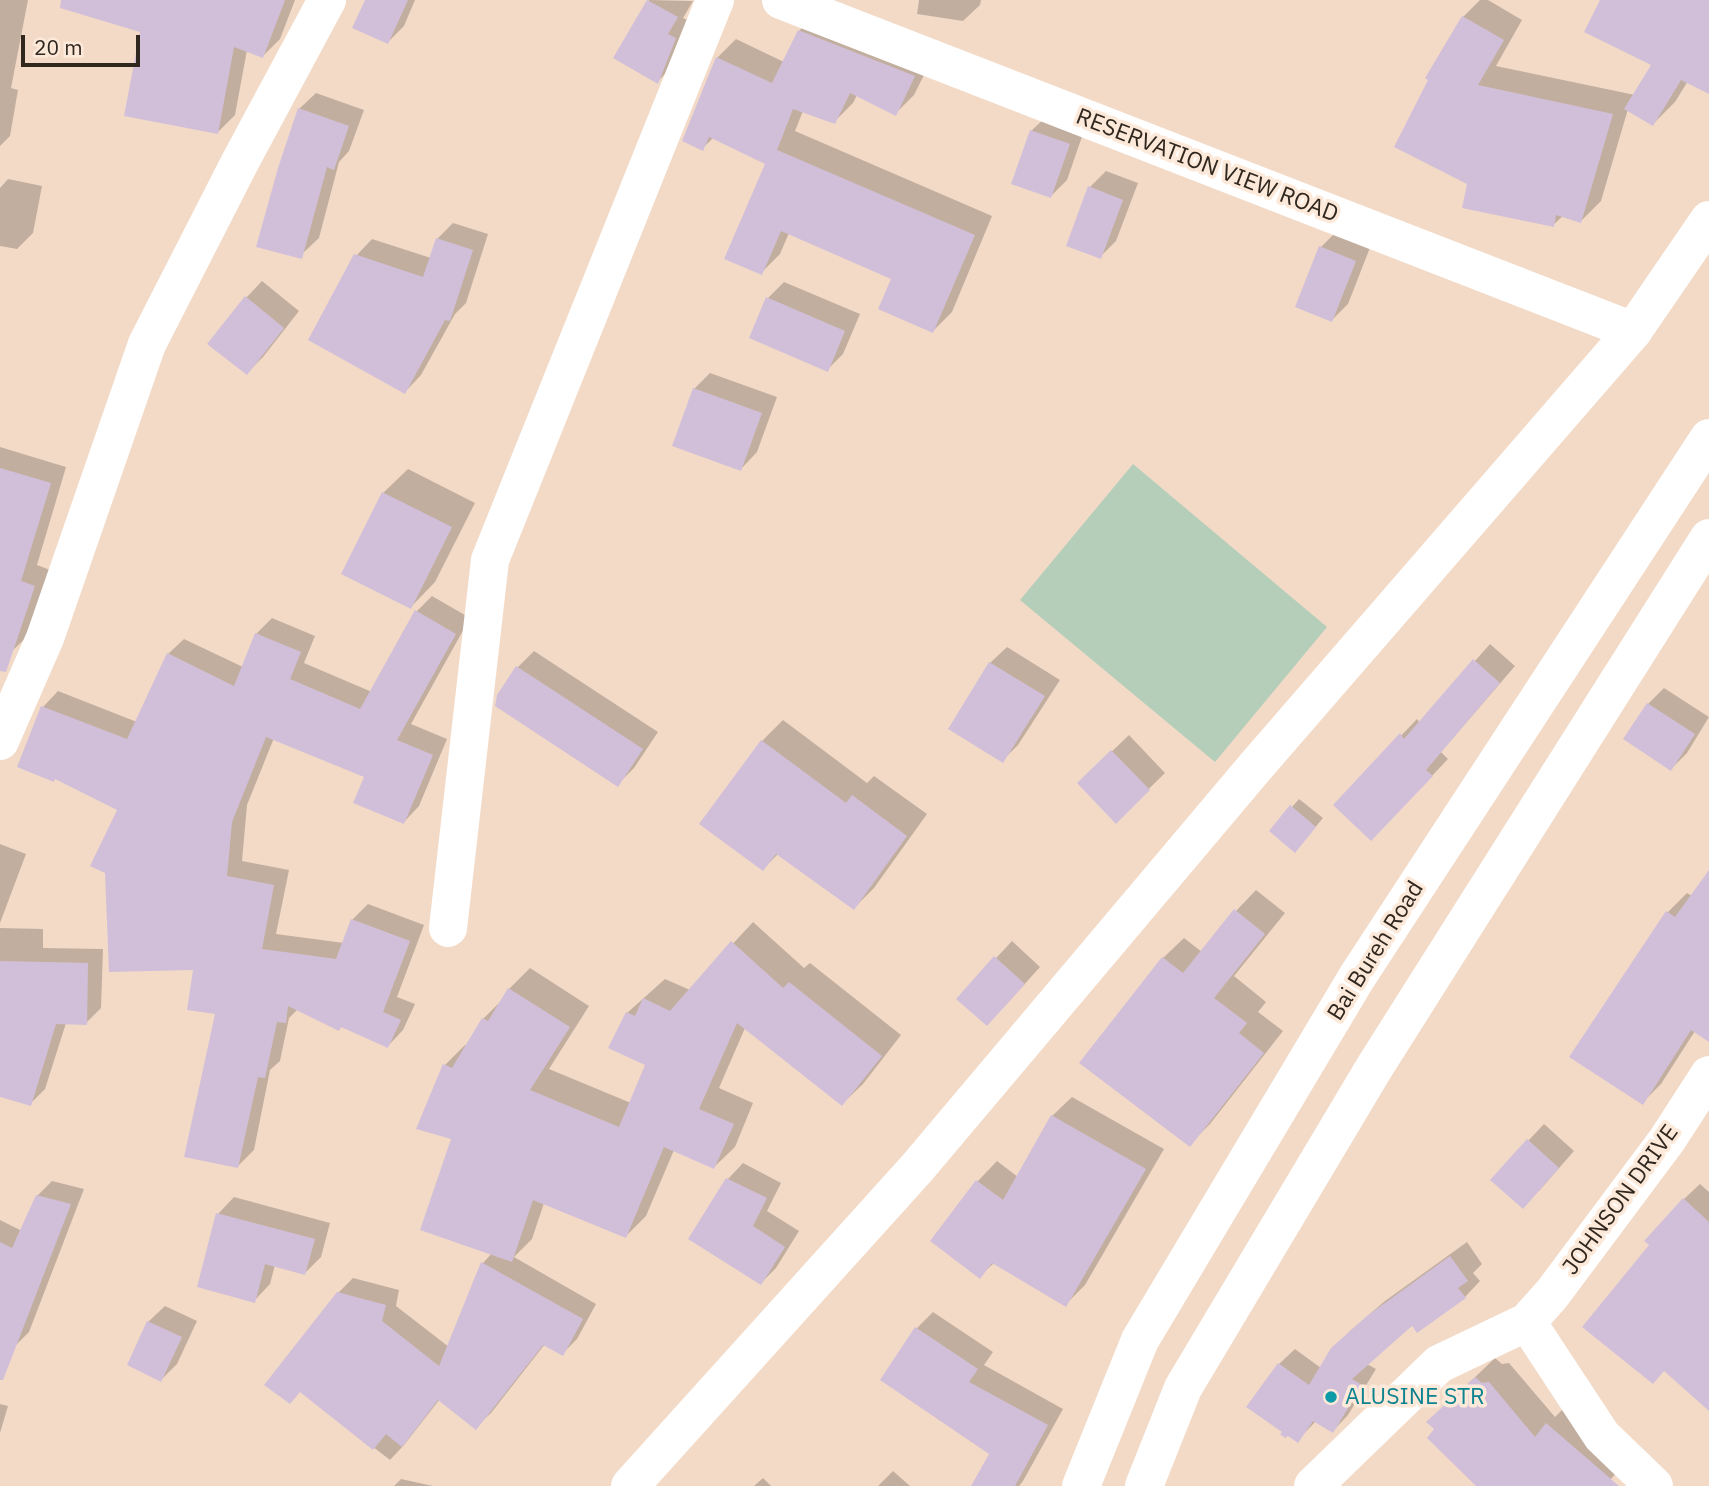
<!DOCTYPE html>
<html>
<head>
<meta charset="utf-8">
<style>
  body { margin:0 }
  #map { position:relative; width:1709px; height:1486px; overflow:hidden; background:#f3dac7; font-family:"IBM Plex Sans",sans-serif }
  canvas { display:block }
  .scale { position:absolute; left:21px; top:35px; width:119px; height:32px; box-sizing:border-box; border:4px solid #30271f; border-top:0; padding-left:9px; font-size:21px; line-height:24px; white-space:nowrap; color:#30271f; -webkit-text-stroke:5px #fde9d9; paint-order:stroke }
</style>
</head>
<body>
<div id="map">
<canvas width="1709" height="1486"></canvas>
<div class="scale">20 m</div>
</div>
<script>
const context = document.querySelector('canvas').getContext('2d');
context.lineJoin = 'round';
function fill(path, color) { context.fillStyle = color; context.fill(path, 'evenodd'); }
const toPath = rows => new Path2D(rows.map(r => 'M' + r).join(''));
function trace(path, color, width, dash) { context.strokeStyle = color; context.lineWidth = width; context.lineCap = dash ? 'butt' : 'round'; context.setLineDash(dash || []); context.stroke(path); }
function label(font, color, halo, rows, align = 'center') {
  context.font = font + ' "IBM Plex Sans",sans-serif'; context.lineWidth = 7; context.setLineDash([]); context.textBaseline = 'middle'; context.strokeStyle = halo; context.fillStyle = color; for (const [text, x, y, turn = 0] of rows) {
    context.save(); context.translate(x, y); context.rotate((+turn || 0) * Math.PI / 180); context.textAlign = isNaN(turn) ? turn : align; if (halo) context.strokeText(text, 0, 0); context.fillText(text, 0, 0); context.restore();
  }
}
const green = toPath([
  [1133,464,1327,627,1215,762,1020,600]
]);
const shadow = toPath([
  [0,0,28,0,11,88,18,90,10,136,0,146],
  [74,0,295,0,280,39,263,56,247,50,235,115,217,133,142,31],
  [367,0,415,0,404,26,388,42],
  [649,0,693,1,683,18,691,22,674,65,657,82,616,57],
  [919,0,981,0,980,5,963,21,917,14],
  [1480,0,1488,0,1522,20,1496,66,1635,95,1653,64,1602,0,1709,0,1709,87,1688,81,1675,102,1653,124,1628,109,1601,201,1581,221,1563,216,1553,225,1469,183,1463,17],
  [818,12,933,57,914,95,895,114,857,95,853,103,834,122,803,111,795,131,992,216,952,312,933,331,893,278,789,233,780,254,761,273,767,163,714,137,702,149,717,58,736,39,784,62,799,31],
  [316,93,364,110,349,151,339,162,319,238,302,254,299,109],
  [1048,115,1085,128,1067,180,1051,196,1031,131],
  [1106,171,1138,183,1116,241,1100,257,1090,187],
  [8,179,42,186,33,233,17,249,0,246,0,188],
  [453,223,488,234,466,303,455,314,421,375,405,392,356,256,372,239,431,258,437,239],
  [1337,231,1371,245,1348,304,1332,320,1321,247],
  [262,281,299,311,263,357,247,373,246,298],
  [784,282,860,314,843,354,827,370,768,298],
  [710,373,777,397,757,452,741,469,694,389],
  [0,447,66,467,37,565,50,570,29,635,12,651,0,647],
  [408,469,475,503,435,582,411,607,383,493],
  [432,596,470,618,411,724,447,739,419,806,404,822,367,776,274,738,247,805,242,861,289,870,276,934,344,943,352,920,368,904,424,925,397,997,415,1004,403,1030,388,1046,298,1009,289,1018,280,1061,270,1070,254,1150,238,1166,217,1012,119,809,56,777,19,766,43,707,58,691,137,722,168,654,184,639,243,667,256,634,272,618,315,636,304,663,372,692,416,612],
  [1490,644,1515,666,1441,752,1448,759,1387,823,1335,805,1417,719,1420,723],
  [1007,647,1060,680,1018,745,1002,761,990,663],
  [534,651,658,732,634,768,618,784,498,696,518,667],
  [1664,688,1709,717,1687,753,1671,769,1648,704],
  [783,720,867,783,874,776,927,814,874,888,854,908,778,854,763,869,762,741],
  [1129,735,1165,773,1116,821,1079,783],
  [1299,799,1323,818,1302,843,1292,807],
  [0,844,26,854,0,923],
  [1709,873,1709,1027,1695,1031,1661,1084,1642,1103,1571,1056,1668,912,1687,893,1692,896],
  [1256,890,1285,913,1234,976,1266,1002,1258,1012,1283,1031,1210,1124,1190,1144,1163,958,1184,938,1202,952,1236,911],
  [753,922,804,968,810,963,901,1035,863,1084,842,1104,745,1028,719,1088,753,1103,735,1147,714,1167,674,1150,646,1216,626,1236,544,1203,532,1239,514,1257,596,1304,577,1339,562,1354,545,1344,491,1413,476,1427,440,1399,404,1445,390,1460,301,1391,338,1293,353,1278,399,1290,396,1306,449,1347,483,1263,492,1253,453,1138,445,1065,465,1045,467,1046,483,1019,504,998,509,989,530,968,589,1006,549,1069,631,1103,647,1065,627,1013,665,979,690,990],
  [0,928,43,929,43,948,103,949,101,1008,86,1023,66,1023,45,1089,30,1104,0,1095],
  [1012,941,1040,967,1003,1008,958,999],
  [1072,1097,1164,1149,1085,1285,1065,1305,994,1263,979,1277,932,1241,978,1181,997,1161,1018,1177,1052,1116],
  [1544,1124,1574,1151,1539,1191,1528,1141],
  [743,1163,781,1183,767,1211,799,1231,776,1268,761,1283,690,1238,728,1179],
  [52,1181,84,1189,29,1332,14,1347,0,1341,0,1220,22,1231,37,1196],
  [1700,1184,1709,1192,1709,1409,1651,1245,1684,1199],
  [234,1197,330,1223,321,1257,305,1273,275,1265,270,1284,254,1301,218,1214],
  [1467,1242,1482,1264,1473,1273,1480,1281,1465,1297,1413,1323,1367,1364,1376,1369,1348,1415,1333,1431,1316,1421,1297,1441,1279,1364,1295,1349,1321,1368,1350,1331,1385,1301],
  [165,1306,197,1321,177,1364,161,1380,148,1322],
  [933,1312,993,1352,984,1365,1063,1409,1023,1481,1019,1486,986,1486,992,1453,882,1379,917,1328],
  [1495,1358,1502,1364,1509,1363,1555,1417,1567,1405,1629,1458,1605,1486,1478,1486,1448,1403],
  [0,1404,8,1406,0,1433],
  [893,1471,910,1486,878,1486],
  [763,1478,771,1486,754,1486],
  [401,1479,433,1486,394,1486]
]);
const building = toPath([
  [61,0,285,0,263,58,234,47,218,134,124,116,140,32,60,8],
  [365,0,408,0,388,44,352,28],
  [647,0,678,17,668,34,676,38,658,84,613,58],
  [1600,0,1709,0,1709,94,1681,80,1653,126,1624,109,1651,65,1584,32],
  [1462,16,1504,40,1478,85,1613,114,1581,223,1556,215,1554,227,1462,208,1467,184,1394,147,1428,80,1425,78],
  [798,30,915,76,896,116,850,93,835,124,793,109,777,150,975,235,933,333,878,309,891,279,781,231,762,275,724,259,765,164,709,137,703,151,682,141,716,57,772,83],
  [298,108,349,126,334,170,327,167,302,259,256,247,278,168],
  [1030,130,1070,144,1051,198,1011,184],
  [1088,186,1123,200,1101,259,1066,246],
  [436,238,473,250,450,321,445,320,405,394,308,340,354,254,423,277],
  [1319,246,1356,261,1332,322,1295,307],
  [245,296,284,328,247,375,207,344],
  [766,297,845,331,828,372,749,338],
  [693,388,762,413,741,471,672,446],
  [0,468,51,483,21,581,35,586,6,672,0,671],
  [382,492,452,527,411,609,341,574],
  [415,610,456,634,397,740,433,755,404,824,353,803,364,777,266,737,232,822,227,876,274,885,262,949,336,959,351,919,410,941,383,1012,401,1020,388,1048,341,1027,339,1031,288,1006,286,1023,277,1022,265,1078,258,1077,238,1168,184,1157,215,1014,187,1010,193,970,109,972,105,873,90,866,117,810,55,779,54,782,17,767,41,706,127,739,167,653,234,686,255,633,301,652,290,679,360,709],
  [1473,659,1500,683,1426,770,1433,776,1371,841,1333,805,1400,733,1404,739],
  [989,662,1045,696,1003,763,948,729],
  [516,666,643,749,618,787,495,706,497,695],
  [1647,703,1695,734,1671,771,1623,739],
  [761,740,846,803,852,795,907,836,854,910,776,854,763,871,699,824],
  [1111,750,1150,790,1116,824,1077,783],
  [1290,805,1316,827,1295,853,1269,831],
  [1709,870,1709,1042,1691,1030,1643,1105,1569,1057,1666,911,1675,917],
  [1234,909,1265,934,1214,998,1247,1023,1239,1033,1264,1053,1190,1147,1079,1063,1162,957,1183,973],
  [731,941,783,988,789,982,882,1056,842,1106,737,1023,699,1109,734,1124,714,1169,664,1147,626,1238,533,1200,512,1262,420,1230,451,1139,416,1129,443,1064,452,1068,482,1018,488,1021,508,988,570,1027,530,1090,619,1127,645,1065,608,1048,626,1012,635,1016,643,998,670,1011],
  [994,956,1025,984,987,1026,956,999],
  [0,961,88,963,87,1025,56,1024,31,1106,0,1097],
  [1051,1115,1146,1169,1066,1307,992,1263,980,1279,930,1241,976,1180,1003,1200],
  [1527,1139,1559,1168,1523,1209,1490,1180],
  [726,1178,767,1198,753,1226,785,1247,761,1285,688,1239],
  [36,1195,71,1204,3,1380,0,1380,0,1242,12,1248],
  [1683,1198,1709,1222,1709,1411,1664,1371,1653,1384,1582,1327,1649,1245,1644,1241],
  [216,1213,315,1239,305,1275,265,1264,255,1303,197,1287],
  [1450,1256,1468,1281,1458,1288,1466,1298,1417,1333,1412,1326,1352,1379,1362,1385,1333,1433,1313,1421,1298,1443,1288,1436,1285,1438,1280,1434,1282,1432,1246,1407,1278,1363,1309,1385,1331,1348,1367,1316],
  [481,1262,583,1319,563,1356,543,1345,476,1430,438,1400,402,1447,386,1434,373,1450,300,1392,290,1404,264,1385,337,1292,386,1305,382,1321,439,1366],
  [147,1321,182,1337,161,1382,127,1365],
  [915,1327,978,1369,969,1382,1048,1425,1015,1486,971,1486,989,1454,880,1380],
  [1475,1377,1482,1383,1489,1382,1535,1437,1546,1423,1619,1486,1476,1486,1427,1438,1434,1429,1426,1422]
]);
const street = toPath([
  [781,0,1633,331],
  [0,741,45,638,147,344,240,162,327,0],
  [448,928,490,560,715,0],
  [1527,1322,1602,1436,1654,1486],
  [1313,1486,1439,1364,1527,1322,1552,1294,1667,1140,1709,1075]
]);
const secondary = toPath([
  [630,1486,917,1168,1256,766,1633,331,1709,220]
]);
const highway = toPath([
  [1081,1486,1140,1340,1357,977,1709,438],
  [1144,1486,1183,1388,1374,1068,1709,538]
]);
const markers = [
  [1331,1397,7,"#0f9aa8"]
];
const streetNames = [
  ["RESERVATION VIEW ROAD",1207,166,21],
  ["Bai Bureh Road",1376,951,-58],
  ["JOHNSON DRIVE",1621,1200,-54]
];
const cultureNames = [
  ["ALUSINE STR",1345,1397]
];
fill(green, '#b4ceba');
fill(shadow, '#0003');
fill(building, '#d1bfd9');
trace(street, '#fff', 38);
trace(secondary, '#fff', 38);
trace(highway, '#fff', 38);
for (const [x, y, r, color] of markers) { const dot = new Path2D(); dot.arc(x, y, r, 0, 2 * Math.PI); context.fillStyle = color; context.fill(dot); trace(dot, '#fde9d9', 2.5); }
label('23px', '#30271f', '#fde9d9', streetNames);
label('23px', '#0d838f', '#fde9d9', cultureNames, 'left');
</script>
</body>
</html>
